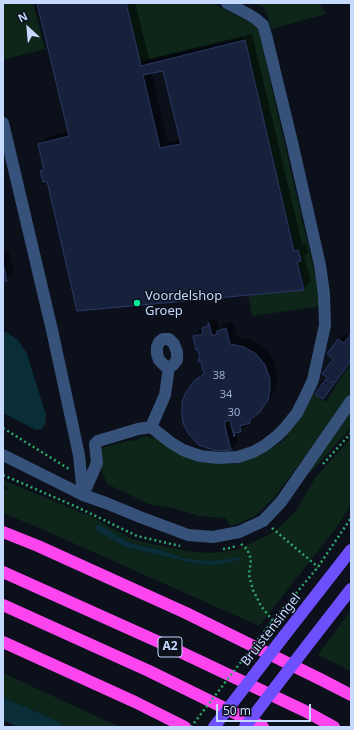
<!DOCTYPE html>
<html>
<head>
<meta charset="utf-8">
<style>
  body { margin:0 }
  #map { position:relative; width:354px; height:730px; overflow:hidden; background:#0b101b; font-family:"Noto Sans",sans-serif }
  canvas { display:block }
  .frame { position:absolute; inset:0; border:4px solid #c6d9fe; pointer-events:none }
  .north { position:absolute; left:8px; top:8px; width:40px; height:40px; -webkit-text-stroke:3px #0b101b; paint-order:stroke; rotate:334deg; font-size:11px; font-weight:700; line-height:16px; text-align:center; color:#c6d9fe }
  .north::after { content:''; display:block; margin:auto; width:14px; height:18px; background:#c6d9fe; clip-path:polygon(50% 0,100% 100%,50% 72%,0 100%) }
  .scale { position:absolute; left:216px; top:704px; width:95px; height:18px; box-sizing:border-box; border:2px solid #c6d9fe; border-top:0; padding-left:5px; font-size:12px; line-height:14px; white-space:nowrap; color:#c6d9fe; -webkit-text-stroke:3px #0b101b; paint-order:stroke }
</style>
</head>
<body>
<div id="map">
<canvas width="354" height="730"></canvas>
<div class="frame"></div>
<div class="north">N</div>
<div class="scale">50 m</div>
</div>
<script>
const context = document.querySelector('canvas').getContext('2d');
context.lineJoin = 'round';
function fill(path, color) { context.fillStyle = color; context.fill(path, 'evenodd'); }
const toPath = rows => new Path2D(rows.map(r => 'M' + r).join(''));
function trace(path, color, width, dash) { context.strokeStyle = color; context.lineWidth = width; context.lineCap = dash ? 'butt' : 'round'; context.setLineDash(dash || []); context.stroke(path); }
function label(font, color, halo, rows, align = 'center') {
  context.font = font + ' "Noto Sans",sans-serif'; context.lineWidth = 3; context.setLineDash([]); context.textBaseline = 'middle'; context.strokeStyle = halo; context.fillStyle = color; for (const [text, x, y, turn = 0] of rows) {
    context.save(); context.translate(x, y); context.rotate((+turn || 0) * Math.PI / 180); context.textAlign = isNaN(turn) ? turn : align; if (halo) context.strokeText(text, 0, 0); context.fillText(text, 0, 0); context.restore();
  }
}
const green = toPath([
  [5,3,33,3,45,49,3,60,3,6],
  [123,3,212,3,255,25,260,32,272,89,317,283,321,306,252,316,248,295,305,290,242,38,137,62],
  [254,3,319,3,326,14,271,29,269,20,263,7],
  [351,362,351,391,309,451,273,499,254,517,231,526,225,518,199,516,173,508,151,505,107,484,101,469,101,448,123,442,136,440,144,436,160,439,173,451,205,463,235,464,260,455,282,442,301,418,314,394,326,402],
  [351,411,351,428,310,473,309,471],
  [351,438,351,505,334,531,259,626,46,531,3,513,3,488,9,491,8,488,3,485,3,480,90,516,132,539,152,544,188,551,209,553,237,550,274,532,296,511,315,478],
  [98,524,130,543,161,550,183,558,199,560,212,561,227,559,238,557,239,559,227,563,212,565,197,564,125,547,95,530,94,528],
  [351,610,351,671,318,655],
  [3,673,79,708,119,727,66,727,57,721,3,697]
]);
const water = toPath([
  [3,332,6,332,18,340,27,354,46,415,45,424,42,429,36,430,3,413],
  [98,524,130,543,161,550,183,558,199,560,212,561,227,559,238,557,239,560,227,563,212,565,197,564,125,547,95,530,94,528],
  [3,697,57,721,66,727,18,727,3,720]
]);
const shadow = toPath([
  [38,3,135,3,149,59,252,34,302,244,306,243,308,253,304,256,311,282,303,289,217,294,212,299,204,294,200,295,196,299,48,179,42,171,45,167,39,144,47,137,69,131],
  [164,69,181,139,168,142,151,72],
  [9,249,14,272,7,280,3,280,3,251],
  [217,319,219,329,225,324,233,322,237,337,251,340,261,345,270,355,275,364,277,378,275,391,267,403,257,413,257,415,240,431,235,432,238,442,230,449,193,384,204,373,201,358,194,336,201,329,203,329,210,320],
  [344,334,350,337,351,336,351,361,325,396,317,393,329,378,335,359,328,354,339,339]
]);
const building = toPath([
  [37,3,126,3,141,66,245,40,294,251,298,250,301,261,297,262,304,290,217,298,215,293,211,294,212,299,205,301,203,295,203,299,202,299,201,296,196,297,196,300,77,311,47,181,43,182,40,171,44,170,38,144,69,136,37,3],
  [163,71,181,144,160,148,143,75,163,71],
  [3,263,7,281,3,281,3,263],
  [208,323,209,323,212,336,217,334,217,331,226,328,230,344,244,347,256,354,265,365,270,379,270,390,268,400,260,412,250,420,250,423,240,426,241,432,234,433,235,436,234,437,230,420,224,422,231,450,220,451,213,450,199,445,192,438,188,433,183,423,182,416,182,402,186,392,195,380,204,374,201,362,198,361,199,358,200,358,198,350,196,350,193,336,203,334,202,328,208,326,208,323],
  [350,335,351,336,351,360,335,383,322,374,333,359,327,354,338,339,344,343,350,335],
  [326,379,334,384,323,399,315,394,326,379]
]);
const path = toPath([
  [3,428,69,469],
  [323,464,351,433],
  [3,475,77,507,137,536,180,546],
  [272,528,318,567],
  [241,544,247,549,251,559,249,575,253,590,261,606,273,621],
  [223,549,230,548,236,546],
  [267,628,318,567,351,518]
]);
const minor = toPath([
  [3,123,52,330,79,455,83,495],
  [163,339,169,339,174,344,177,352,177,360,173,365,169,367,166,367,159,360,157,354,157,347,159,342,163,339],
  [151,427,170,442,183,450,200,456,218,458,238,457,253,452,264,446,277,436,285,428,297,413,306,395,313,380,325,325,324,294,320,265,292,142,266,35,263,25,256,19,248,14,227,3],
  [151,427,165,395,169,367],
  [3,455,83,495,106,503,140,517,188,535,213,537,239,532,263,521,281,502,351,401],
  [83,495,97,463,95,444,98,441,138,429,151,427]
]);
const major = toPath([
  [284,636,351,550],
  [306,647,351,589]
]);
const highway = toPath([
  [3,532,38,546,186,613,322,680,351,695],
  [3,572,170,647,305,711,334,727],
  [3,605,149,671,263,727],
  [3,642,135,702,185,727]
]);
const pathBridge = toPath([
  [191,727,267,628]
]);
const majorBridge = toPath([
  [214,727,284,636],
  [245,727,306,647]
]);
const markers = [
  [137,303,4,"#04ec9b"]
];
const numberNames = [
  ["38",219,376],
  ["34",226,395],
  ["30",234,413]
];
const shields = [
  [170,647,24]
];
const shieldNames = [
  ["A2",170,647]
];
const poiNames = [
  ["Voordelshop",145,296],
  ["Groep",145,311]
];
const streetNames = [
  ["Bruistensingel",271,630,-52]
];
fill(green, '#0e251a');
fill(water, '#092e37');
fill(shadow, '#0007');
fill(building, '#18213c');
trace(building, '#2a3967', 1);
trace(path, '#2eaa6b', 2.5, [2, 3]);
trace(minor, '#37527a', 12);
trace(major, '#6e4ffc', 12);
trace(highway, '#fc44ef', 12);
trace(pathBridge, '#2eaa6b', 2.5, [2, 3]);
trace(majorBridge, '#6e4ffc', 12);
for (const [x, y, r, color] of markers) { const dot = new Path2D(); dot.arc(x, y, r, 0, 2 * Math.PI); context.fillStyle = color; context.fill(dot); trace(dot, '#0b101b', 1.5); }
label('11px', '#9aabce', null, numberNames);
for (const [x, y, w] of shields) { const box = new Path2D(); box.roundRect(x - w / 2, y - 10, w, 20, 3); context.fillStyle = '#0b101b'; context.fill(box); trace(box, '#c6d9fe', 1); }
label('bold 12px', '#c6d9fe', null, shieldNames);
label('13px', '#c6d9fe', '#0b101b', poiNames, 'left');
label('13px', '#c6d9fe', '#0b101b', streetNames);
</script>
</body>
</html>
